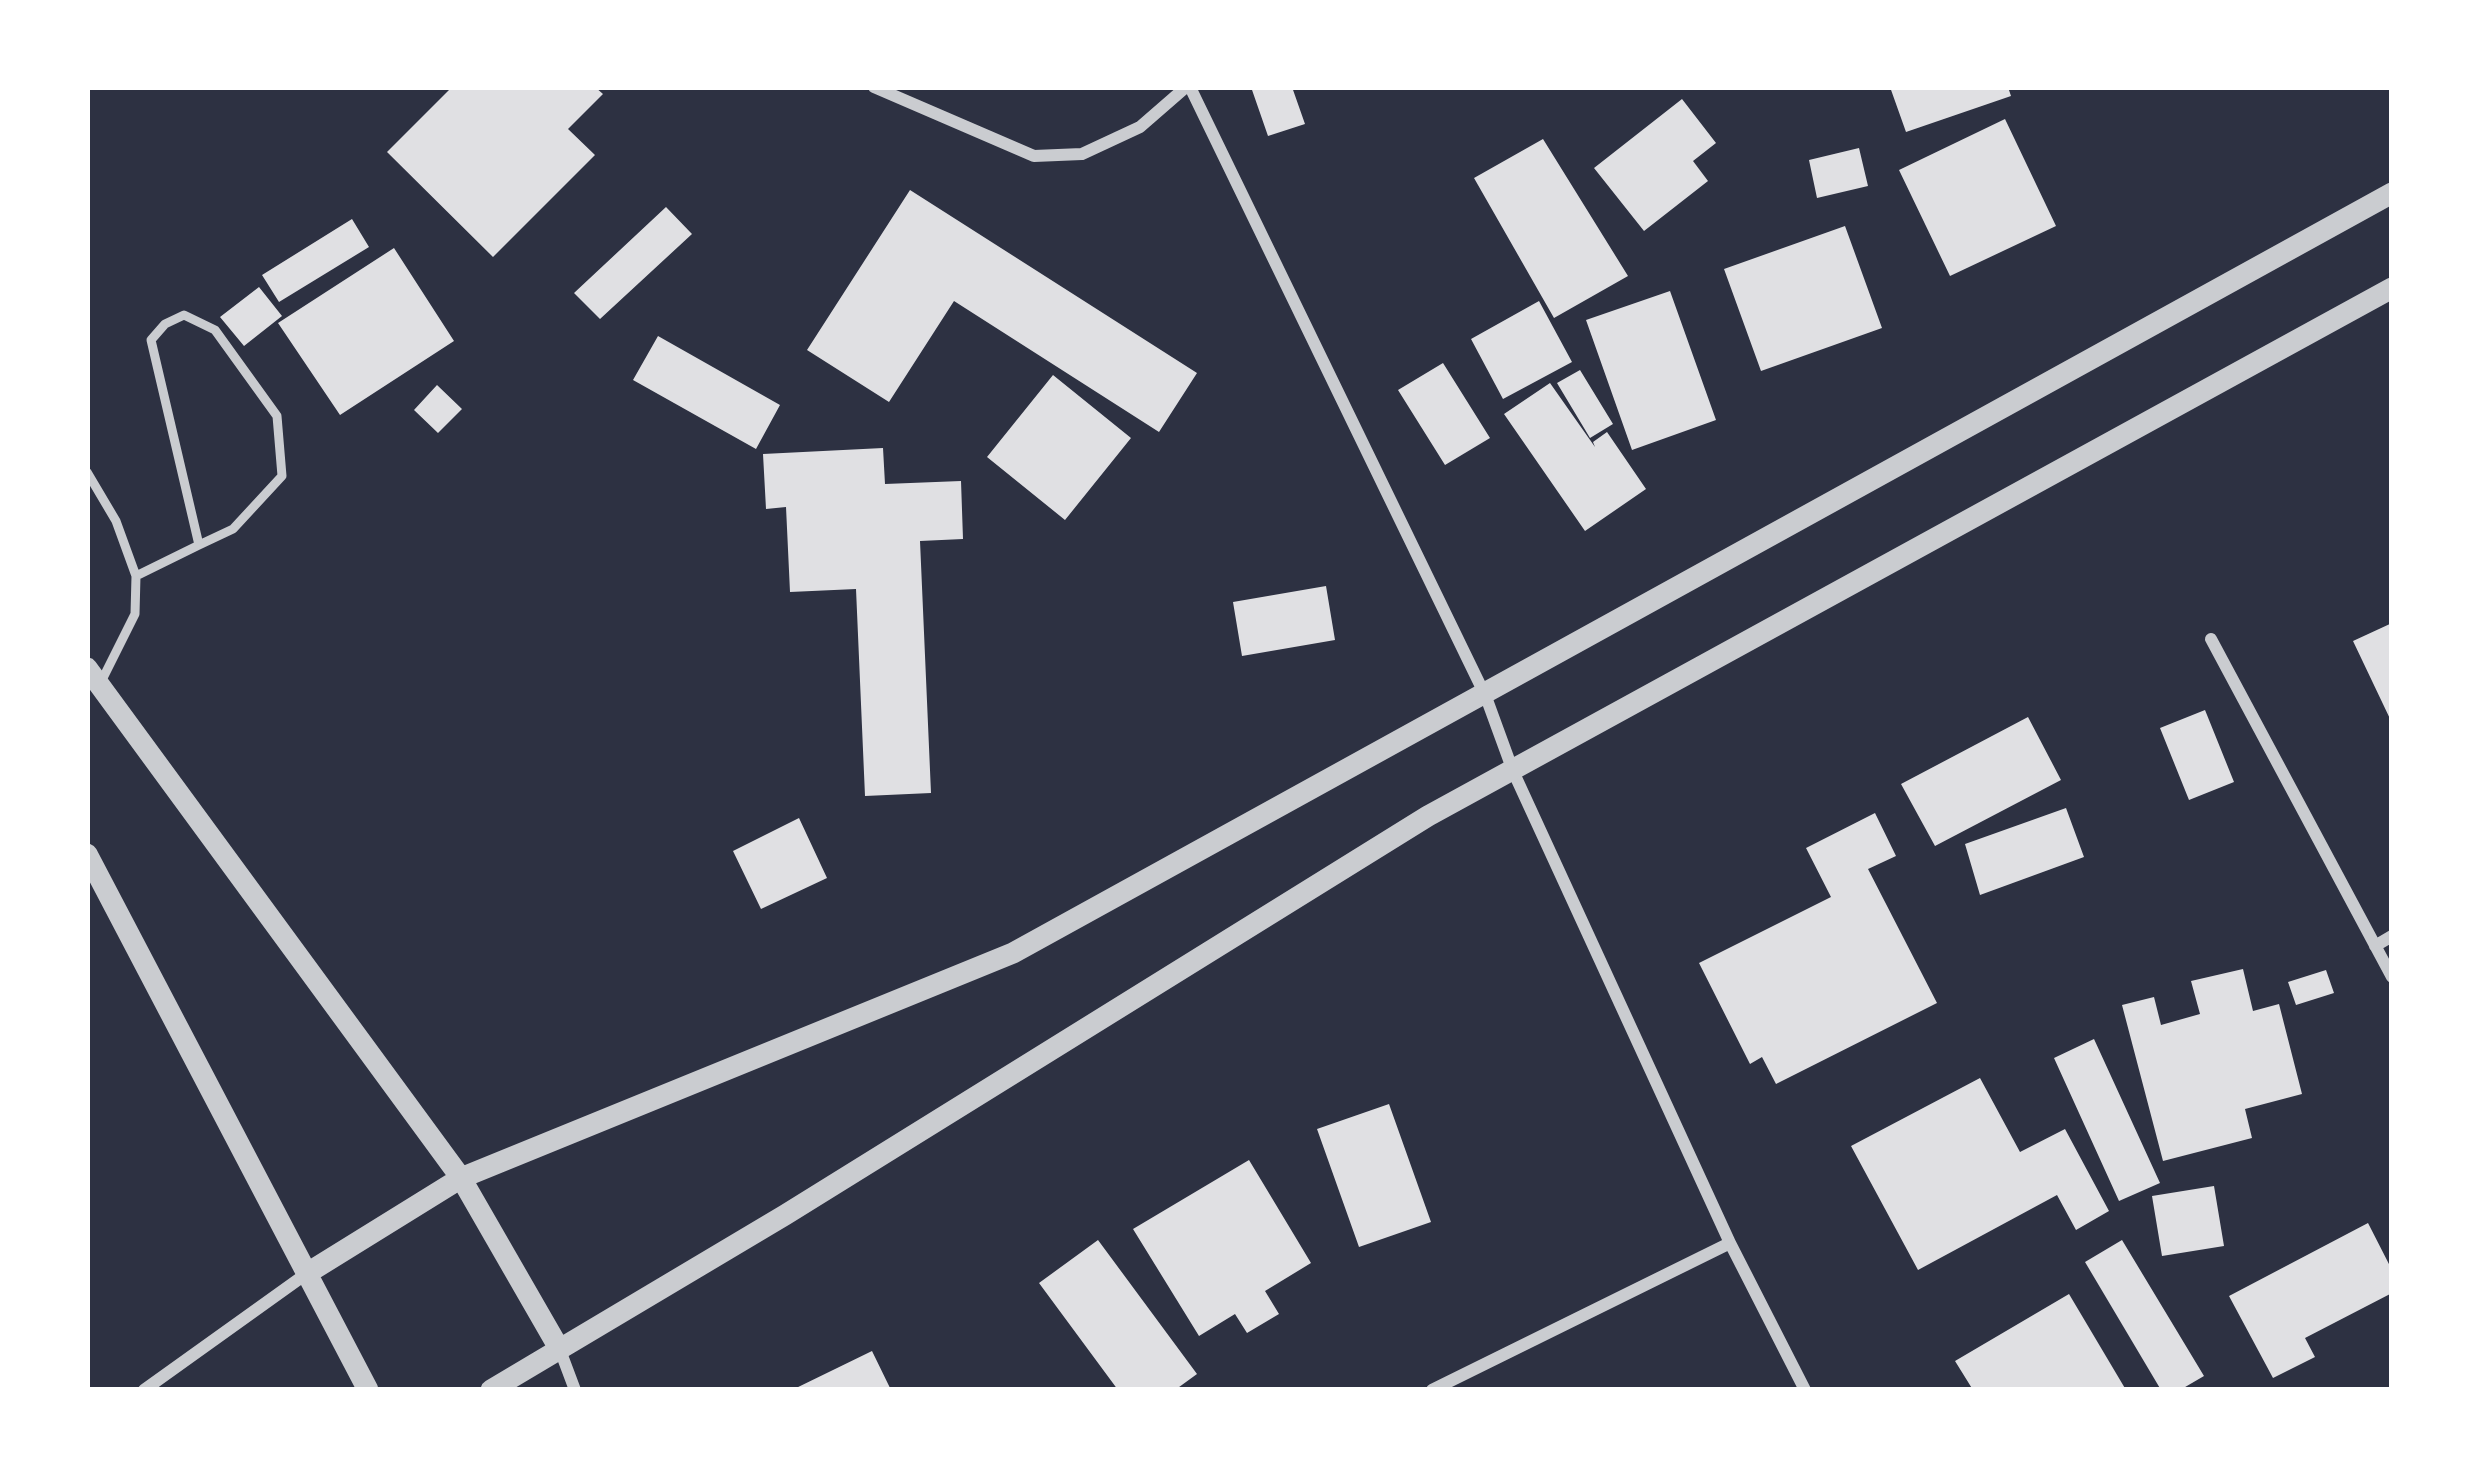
<!DOCTYPE html>
<html>
<head>
<meta charset="utf-8">
<style>
  body { margin:0 }
  #map { position:relative; width:2479px; height:1477px; overflow:hidden; background:#2d3142; font-family:"Source Serif 4",serif }
  canvas { display:block }
  .frame { position:absolute; inset:0; border:90px solid #fff; pointer-events:none }
</style>
</head>
<body>
<div id="map">
<canvas width="2479" height="1477"></canvas>
<div class="frame"></div>
</div>
<script>
const context = document.querySelector('canvas').getContext('2d');
context.lineJoin = 'round';
function fill(path, color) { context.fillStyle = color; context.fill(path, 'evenodd'); }
const toPath = rows => new Path2D(rows.map(r => 'M' + r).join(''));
function trace(path, color, width, dash) { context.strokeStyle = color; context.lineWidth = width; context.lineCap = dash ? 'butt' : 'round'; context.setLineDash(dash || []); context.stroke(path); }
const building = toPath([
  [452,87,595,87,603,94,568,129,595,155,493,257,387,152],
  [1251,87,1292,87,1305,124,1268,136],
  [1890,87,2008,87,2011,96,1906,132],
  [1682,99,1716,143,1693,161,1708,181,1644,231,1594,168],
  [2005,119,2056,226,1950,276,1899,170],
  [1543,139,1628,276,1554,318,1474,178],
  [1859,148,1868,186,1817,198,1809,160],
  [910,190,1197,373,1159,432,954,301,889,402,807,350],
  [666,207,692,234,600,319,574,293],
  [352,219,369,247,279,302,262,275],
  [1845,226,1882,328,1761,371,1724,269],
  [394,248,454,341,340,415,278,323],
  [259,287,282,316,244,346,220,317],
  [1670,291,1716,420,1632,450,1586,320],
  [1539,301,1572,362,1503,399,1471,339],
  [658,336,780,405,756,449,633,380],
  [1443,363,1490,438,1445,465,1398,390],
  [1580,370,1613,424,1590,438,1557,383],
  [1053,375,1131,438,1065,520,987,457],
  [1550,383,1595,447,1593,442,1607,432,1646,489,1585,531,1504,414],
  [437,385,462,409,438,433,414,410],
  [883,448,885,484,961,481,963,539,920,541,931,793,865,796,856,589,790,592,786,507,766,509,763,454],
  [1326,586,1335,640,1242,656,1233,602],
  [2392,623,2392,723,2353,641],
  [2205,710,2234,782,2189,800,2160,728],
  [2028,717,2061,780,1935,846,1901,784],
  [2066,808,2084,857,1980,895,1965,844],
  [1875,813,1896,856,1868,869,1937,1003,1776,1084,1762,1057,1750,1064,1699,963,1831,897,1806,848],
  [799,818,827,878,761,909,733,851],
  [2243,969,2253,1011,2279,1004,2302,1094,2245,1109,2252,1138,2163,1161,2122,1005,2154,997,2161,1025,2200,1014,2191,981],
  [2326,970,2334,993,2296,1005,2288,982],
  [2094,1039,2160,1183,2119,1201,2054,1058],
  [1980,1078,2020,1152,2065,1129,2109,1211,2076,1230,2057,1195,1918,1270,1851,1146],
  [1389,1104,1431,1222,1359,1247,1317,1129],
  [1249,1160,1311,1263,1265,1291,1279,1314,1247,1333,1235,1314,1199,1336,1133,1229],
  [2214,1186,2224,1246,2162,1256,2152,1196],
  [2368,1223,2392,1270,2392,1293,2305,1338,2315,1357,2273,1378,2229,1296],
  [1098,1240,1197,1374,1175,1390,1118,1390,1039,1283],
  [2122,1240,2204,1376,2180,1390,2161,1390,2085,1262],
  [2069,1294,2126,1390,1973,1390,1955,1361],
  [872,1351,891,1390,792,1390]
]);
const service = toPath([
  [87,472,116,521,136,576,135,614,101,682],
  [136,576,199,545,233,529,282,476,277,416,215,330,184,315,165,324,151,340,199,545]
]);
const minor = toPath([
  [874,87,1034,156,1082,154,1140,127,1186,87],
  [1190,87,1486,697,1513,771,1730,1243,1805,1390],
  [2211,639,2392,977],
  [2375,946,2392,936],
  [560,1350,575,1390],
  [144,1390,306,1274],
  [1432,1390,1730,1243]
]);
const tertiary = toPath([
  [87,668,461,1178,560,1350],
  [87,854,368,1390],
  [306,1274,461,1178,1013,953,2392,193],
  [491,1390,785,1215,1428,816,2392,288]
]);
fill(building, '#e0e0e3');
trace(service, '#caccd0', 9);
trace(minor, '#caccd0', 12);
trace(tertiary, '#caccd0', 21);
</script>
</body>
</html>
